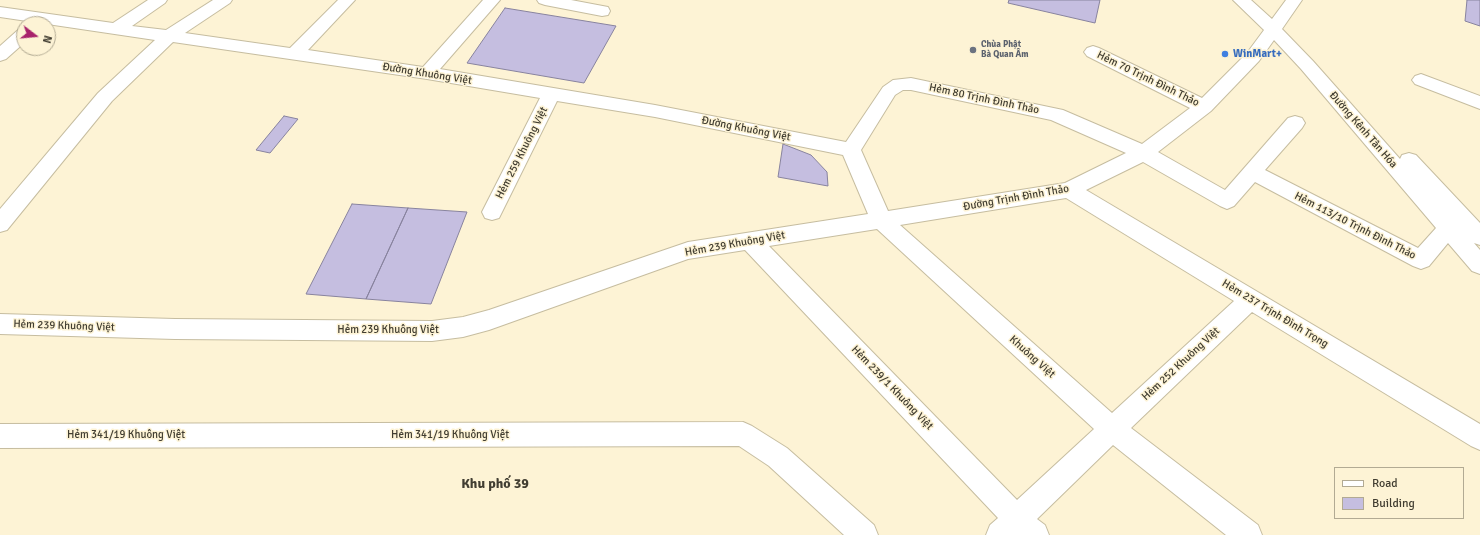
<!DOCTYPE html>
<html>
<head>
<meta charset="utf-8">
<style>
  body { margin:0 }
  #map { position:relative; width:1480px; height:535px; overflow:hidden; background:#fdf3d5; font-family:Signika,sans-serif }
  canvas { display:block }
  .legend { position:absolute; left:1334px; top:467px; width:130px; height:52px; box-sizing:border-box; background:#fdf3d5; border:1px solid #b2aa93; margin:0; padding:5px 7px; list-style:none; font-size:12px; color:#413d31 }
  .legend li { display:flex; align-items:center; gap:8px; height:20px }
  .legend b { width:20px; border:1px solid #b2aa93 }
  .north { position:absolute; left:16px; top:16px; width:40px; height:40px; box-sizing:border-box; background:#fdf3d5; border:1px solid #b2aa93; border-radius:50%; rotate:106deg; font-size:11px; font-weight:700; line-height:16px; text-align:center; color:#413d31 }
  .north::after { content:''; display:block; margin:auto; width:14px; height:18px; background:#a8226b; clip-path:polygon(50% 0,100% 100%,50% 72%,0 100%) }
</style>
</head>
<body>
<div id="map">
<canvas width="1480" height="535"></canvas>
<ul class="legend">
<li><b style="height:5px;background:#fff"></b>Road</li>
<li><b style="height:11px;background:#c5bee0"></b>Building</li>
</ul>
<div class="north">N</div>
</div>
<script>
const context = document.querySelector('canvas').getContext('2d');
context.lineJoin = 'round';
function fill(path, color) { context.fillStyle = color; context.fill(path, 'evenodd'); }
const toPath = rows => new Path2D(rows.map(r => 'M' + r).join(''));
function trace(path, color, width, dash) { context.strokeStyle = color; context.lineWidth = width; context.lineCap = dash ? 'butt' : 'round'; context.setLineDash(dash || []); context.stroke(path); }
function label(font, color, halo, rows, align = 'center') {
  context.font = font + ' Signika,sans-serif'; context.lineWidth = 3; context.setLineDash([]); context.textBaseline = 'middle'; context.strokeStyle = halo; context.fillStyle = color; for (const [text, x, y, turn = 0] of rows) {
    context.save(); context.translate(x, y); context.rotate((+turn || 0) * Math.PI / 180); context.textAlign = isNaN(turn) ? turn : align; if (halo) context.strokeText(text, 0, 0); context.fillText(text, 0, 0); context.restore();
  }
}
const building = toPath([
  [1009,0,1100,0,1095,23,1008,3,1009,0],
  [1467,0,1480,0,1480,26,1465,21,1467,0],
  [505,8,616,26,584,83,467,63,505,8],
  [284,116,298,119,270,153,256,150,284,116],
  [783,144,811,155,827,172,828,186,778,177,783,144],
  [352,204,408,208,366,299,306,294,352,204],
  [408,208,467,212,431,304,366,299,408,208]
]);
const minor = toPath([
  [148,0,167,0,165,3,132,26,166,30,213,0,232,0,230,3,185,33,290,48,338,0,355,0,308,50,423,67,483,0,500,0,440,69,655,105,846,142,883,87,893,80,911,78,1063,110,1142,144,1190,108,1087,56,1084,52,1087,48,1093,46,1099,48,1202,98,1247,53,1264,30,1233,0,1251,0,1272,19,1286,0,1302,0,1282,29,1313,61,1400,159,1402,155,1409,153,1416,155,1480,223,1480,245,1474,243,1480,250,1480,274,1472,271,1448,243,1429,266,1421,269,1413,266,1255,182,1234,206,1227,209,1220,206,1143,162,1086,190,1480,424,1480,450,1471,446,1252,312,1131,428,1258,525,1262,535,1226,535,1113,445,1037,519,1045,525,1049,535,986,535,990,525,998,518,745,250,688,259,489,330,463,337,432,341,175,339,0,334,0,314,175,319,432,321,463,317,489,310,688,242,868,214,843,155,655,117,557,101,502,212,499,218,492,220,485,218,482,212,540,98,427,79,173,42,112,101,7,230,0,232,0,209,98,93,155,40,0,17,0,7,113,23,148,0],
  [1274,40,1301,69,1436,228,1418,248,1265,170,1302,128,1305,123,1302,118,1295,116,1288,118,1225,190,1158,152,1211,111,1259,61,1274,40],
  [903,90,911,90,1051,120,1126,153,1065,183,888,211,861,150,895,95,903,90],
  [1066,198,1234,301,1112,413,900,225,1066,198],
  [877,229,1094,429,1017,500,769,246,877,229],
  [537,0,571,0,608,7,610,11,608,15,602,16,545,5,539,3,537,0],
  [24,29,24,43,6,59,0,61,0,46,18,30,24,29],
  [1421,74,1480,96,1480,109,1415,84,1412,80,1415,76,1421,74],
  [743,422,752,426,787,448,874,525,878,535,844,535,769,466,739,446,0,448,0,424,743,422]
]);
const markers = [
  [973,50,4,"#6b7280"],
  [1225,54,4,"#3f7fe0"]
];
const farWorshipnames = [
  ["Chùa Phật",981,45],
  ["Bà Quan Âm",981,55]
];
const shopNames = [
  ["WinMart+",1233,54]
];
const streetNames = [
  ["Đường Khuông Việt",427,74,9],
  ["Hẻm 70 Trịnh Đình Thảo",1148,79,26],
  ["Hẻm 80 Trịnh Đình Thảo",984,99,12],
  ["Đường Khuông Việt",746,129,11],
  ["Đường Kênh Tân Hóa",1363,130,49],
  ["Hẻm 259 Khuông Việt",522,153,-63],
  ["Đường Trịnh Đình Thảo",1016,198,-10],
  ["Hẻm 113/10 Trịnh Đình Thảo",1355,226,27],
  ["Hẻm 239 Khuông Việt",735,244,-10],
  ["Hẻm 237 Trịnh Đình Trọng",1275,314,31],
  ["Hẻm 239 Khuông Việt",64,326,2],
  ["Hẻm 239 Khuông Việt",388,330],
  ["Khuông Việt",1032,357,42],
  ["Hẻm 252 Khuông Việt",1181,364,-43],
  ["Hẻm 239/1 Khuông Việt",892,388,46],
  ["Hẻm 341/19 Khuông Việt",126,435],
  ["Hẻm 341/19 Khuông Việt",450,435]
];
const nearNeighbourhoodnames = [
  ["Khu phố 39",495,484]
];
fill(building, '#c5bee0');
trace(building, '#88839e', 1);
trace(minor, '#c6bda0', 2);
fill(minor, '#fff');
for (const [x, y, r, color] of markers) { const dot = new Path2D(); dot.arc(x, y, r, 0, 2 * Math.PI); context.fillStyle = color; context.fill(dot); trace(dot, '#fdf3d5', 1.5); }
label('bold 9px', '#5b616d', '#fdf3d5', farWorshipnames, 'left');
label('bold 11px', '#366cbe', '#fdf3d5', shopNames, 'left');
label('11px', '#413d31', '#fdf3d5', streetNames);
label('bold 14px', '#413d31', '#fdf3d5', nearNeighbourhoodnames);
</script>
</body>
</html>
